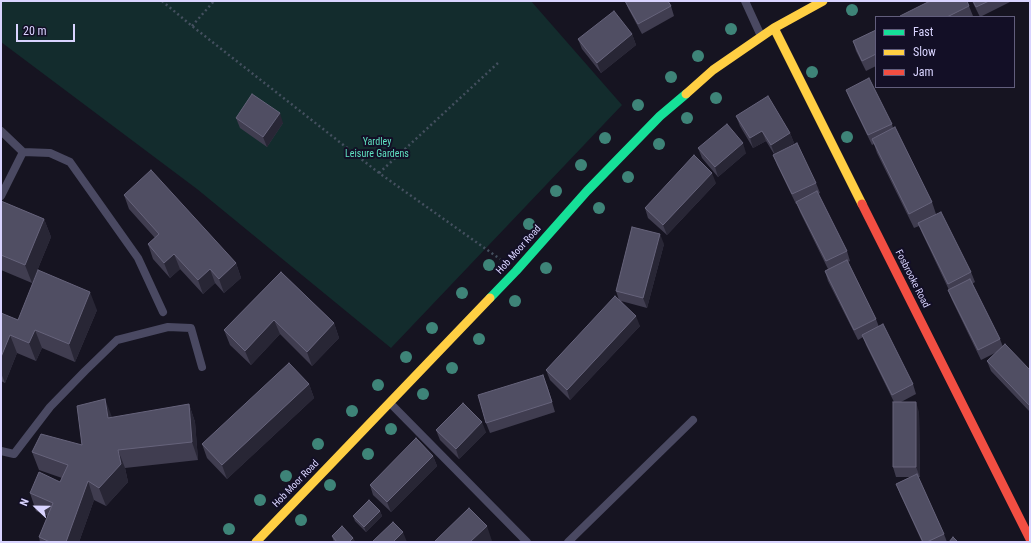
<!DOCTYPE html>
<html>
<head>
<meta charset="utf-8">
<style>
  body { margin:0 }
  #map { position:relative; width:1031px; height:543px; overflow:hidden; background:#161421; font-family:"Roboto Condensed",sans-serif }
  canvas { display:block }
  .frame { position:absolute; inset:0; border:2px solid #d9d4ff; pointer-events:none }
  .legend { position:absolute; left:875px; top:16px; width:140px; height:72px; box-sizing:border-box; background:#130f26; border:1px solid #625e7d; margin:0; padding:5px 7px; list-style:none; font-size:12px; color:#d9d4ff }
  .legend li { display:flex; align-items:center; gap:8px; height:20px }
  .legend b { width:20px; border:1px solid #625e7d }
  .north { position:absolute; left:16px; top:487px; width:40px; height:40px; -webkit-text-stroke:3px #130f26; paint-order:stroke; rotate:292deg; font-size:11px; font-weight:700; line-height:16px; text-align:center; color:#d9d4ff }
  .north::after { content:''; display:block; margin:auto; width:14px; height:18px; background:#d9d4ff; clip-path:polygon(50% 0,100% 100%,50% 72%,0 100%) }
  .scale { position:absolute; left:16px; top:24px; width:59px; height:18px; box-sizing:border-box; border:2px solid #d9d4ff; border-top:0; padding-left:5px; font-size:12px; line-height:14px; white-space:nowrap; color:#d9d4ff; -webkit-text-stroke:3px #130f26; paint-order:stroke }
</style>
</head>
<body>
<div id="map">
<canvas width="1031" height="543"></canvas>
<div class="frame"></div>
<ul class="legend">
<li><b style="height:5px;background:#16e098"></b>Fast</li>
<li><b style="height:5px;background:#ffcf43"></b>Slow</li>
<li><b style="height:5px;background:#f24e42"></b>Jam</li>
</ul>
<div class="north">N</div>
<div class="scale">20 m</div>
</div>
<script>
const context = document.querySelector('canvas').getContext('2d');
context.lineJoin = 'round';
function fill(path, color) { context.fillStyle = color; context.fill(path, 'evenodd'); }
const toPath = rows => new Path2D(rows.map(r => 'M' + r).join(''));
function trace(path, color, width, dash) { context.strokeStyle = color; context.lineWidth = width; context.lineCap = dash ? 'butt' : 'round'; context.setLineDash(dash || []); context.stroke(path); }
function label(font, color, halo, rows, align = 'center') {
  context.font = font + ' "Roboto Condensed",sans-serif'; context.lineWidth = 4; context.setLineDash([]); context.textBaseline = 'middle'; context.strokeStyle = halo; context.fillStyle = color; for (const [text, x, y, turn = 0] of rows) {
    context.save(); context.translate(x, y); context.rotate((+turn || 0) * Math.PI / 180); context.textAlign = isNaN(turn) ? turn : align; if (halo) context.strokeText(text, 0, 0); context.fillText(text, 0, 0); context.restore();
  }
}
const green = toPath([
  [1,1,531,1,622,105,391,348,197,189,1,42]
]);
const path = toPath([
  [162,1,192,26,379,173,500,259],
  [192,26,214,1],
  [379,173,498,63]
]);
const lane = toPath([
  [745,1,761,36],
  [1,131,23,152,50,153,70,162,138,258,163,312],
  [1,196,23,152],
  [391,404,527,542],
  [1,451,14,454,50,407,85,371,117,340,168,327,191,328,202,367],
  [568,542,693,420]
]);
const fast = toPath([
  [490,298,516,271,587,191,660,116,686,94]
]);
const slow = toPath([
  [774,28,862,204],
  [686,94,713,70,774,28,823,1],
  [256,542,490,298]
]);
const jam = toPath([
  [862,204,1030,539]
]);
const trees = [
  [852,10],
  [731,29],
  [698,56],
  [812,72],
  [671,77],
  [716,98],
  [638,105],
  [687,118],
  [847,137],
  [605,138],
  [659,144],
  [581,165],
  [628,177],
  [556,191],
  [599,208],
  [529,224],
  [489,265],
  [546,268],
  [462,293],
  [515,301],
  [432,328],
  [479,339],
  [406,357],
  [452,368],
  [378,385],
  [423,394],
  [352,411],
  [391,429],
  [318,444],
  [368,454],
  [286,476],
  [330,485],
  [260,500],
  [301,520],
  [229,529]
];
const wall = toPath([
  [625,1,671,6,674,16,642,34,629,10],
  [972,1,1012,1,980,17],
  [969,6,973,16,971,17,900,17],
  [876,30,876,66,866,71,856,51,853,41],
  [632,34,636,45,601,73,582,49,578,39],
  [846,90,892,124,893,128,932,202,936,214,971,272,975,282,972,284,1000,339,1003,347,1030,370,1030,412,991,371,987,361,997,352,981,360,952,300,948,290,949,290,922,233,919,226,914,228,877,153,874,144,872,145,850,100],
  [736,116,790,133,794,143,780,151,816,183,820,193,818,194,847,251,850,261,848,262,876,319,879,327,913,384,916,394,901,402,919,412,920,477,918,477,944,534,947,542,922,542,900,494,896,484,911,477,896,477,893,467,894,402,866,345,863,337,858,340,828,281,825,271,828,269,800,212,797,204,796,204,777,165,773,155,774,154,766,141,753,148,740,126],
  [236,118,283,123,267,147,240,128],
  [698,148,746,153,718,177,702,158],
  [716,183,667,235,648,218,645,208],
  [124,195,236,263,241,278,224,293,215,283,203,294,180,269,170,278,153,259,148,244,155,238,129,209],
  [1,201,44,219,51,237,32,283,1,270],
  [664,244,647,308,621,301,640,326,570,400,550,380,546,370,619,300,616,291],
  [281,272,334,323,339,338,312,366,280,334,251,365,230,345,224,330],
  [97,310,75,362,42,348,36,361,17,353,5,383,1,381,1,313,18,320],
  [309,384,314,398,227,479,207,458,202,444],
  [547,385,555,412,490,433,486,423],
  [189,404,195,422,198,460,125,468,128,482,106,506,94,500,79,542,40,542,39,537,48,516,36,511,30,493,60,482,62,478,39,470,32,452,82,445,112,418],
  [436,430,486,432,459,459,440,440],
  [433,456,437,466,391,512,373,495,370,485],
  [380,511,382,516,366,532,355,521,353,516],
  [332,536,353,538,355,542,334,542]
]);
const shadedWall = toPath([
  [632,34,636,45,601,73,597,63],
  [280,113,283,123,267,147,263,137],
  [762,131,766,141,753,148,750,138],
  [790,133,794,143,775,155,771,145],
  [743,143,746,153,718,177,715,167],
  [712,173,716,183,667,235,663,225],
  [44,219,51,237,32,283,25,265],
  [660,234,664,244,647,308,643,298],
  [174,254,180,269,170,278,164,263],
  [236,263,241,278,224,293,219,279],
  [210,269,215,283,203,294,198,280],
  [90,292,97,310,75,362,69,344],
  [636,316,640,326,570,400,567,390],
  [274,320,280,334,251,365,245,351],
  [334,323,339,338,312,366,307,352],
  [35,330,42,348,36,361,29,343],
  [10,335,17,353,5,383,1,373,1,357],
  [543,375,547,385,555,412,552,402],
  [309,384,314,398,227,479,222,465],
  [105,399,112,417,115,436,108,418],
  [916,402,919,412,920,477,916,467],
  [189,404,195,422,198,460,192,442],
  [482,422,486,432,459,459,456,449],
  [118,450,125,468,128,482,106,506,99,488],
  [433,456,437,466,391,512,387,502],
  [88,481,94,500,79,542,66,542],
  [380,511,382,516,366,532,364,527],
  [487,526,492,541,490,542,470,542],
  [403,532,407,542,393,542],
  [353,538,355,542,349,542]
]);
const building = toPath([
  [625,1,668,1,671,6,638,24,625,1],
  [930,1,967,1,969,6,947,17,900,17,900,16,930,1],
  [973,1,989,1,976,7,973,1],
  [614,11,632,34,597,63,578,39,614,11],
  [876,30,876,54,862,61,853,41,876,30],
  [869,78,892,124,868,135,846,90,869,78],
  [252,94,280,113,263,137,236,118,252,94],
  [768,96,790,133,771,145,762,131,750,138,736,116,768,96],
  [727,124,743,143,715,167,698,148,727,124],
  [895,127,932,202,909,214,872,139,895,127],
  [797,143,816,183,792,194,773,155,797,143],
  [694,155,712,173,663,225,645,208,694,155],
  [151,170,236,263,219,279,210,269,198,280,174,254,164,263,148,244,159,234,124,195,151,170],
  [817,191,847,251,826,261,796,202,817,191],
  [1,201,44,219,25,265,1,255,1,201],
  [941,212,971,272,948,284,918,223,941,212],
  [632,227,660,234,643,298,616,291,632,227],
  [847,260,876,319,854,330,825,271,847,260],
  [38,270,90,292,69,344,35,330,29,343,10,335,1,357,1,313,18,320,38,270],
  [281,272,334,323,307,352,274,320,245,351,224,330,281,272],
  [970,279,1000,339,978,350,948,290,970,279],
  [615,296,636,316,567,390,546,370,615,296],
  [883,324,913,384,892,395,862,335,883,324],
  [1005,344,1030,370,1030,406,987,361,1005,344],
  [289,363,309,384,222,465,202,444,289,363],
  [543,375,552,402,486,423,478,395,543,375],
  [105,399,108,418,189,404,192,442,118,450,121,464,99,488,88,481,66,542,50,542,39,537,53,503,30,493,39,472,60,482,68,465,32,452,41,434,82,445,77,406,105,399],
  [893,402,916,402,916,467,893,467,893,402],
  [463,403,482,422,456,449,436,430,463,403],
  [416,438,433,456,387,502,370,485,416,438],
  [917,474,944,534,927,542,923,542,896,484,917,474],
  [369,500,380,511,364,527,353,516,369,500],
  [469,508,487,526,470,542,434,542,469,508],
  [393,522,403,532,393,542,372,542,393,522],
  [342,526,353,538,349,542,337,542,332,536,342,526],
  [953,537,958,542,949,542,953,537]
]);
const parkNames = [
  ["Yardley",377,142],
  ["Leisure Gardens",377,154]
];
const streetNames = [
  ["Hob Moor Road",519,250,-48],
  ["Fosbrooke Road",912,279,63],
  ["Hob Moor Road",296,484,-46]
];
fill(green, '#132c2d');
trace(path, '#44505f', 2.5, [2, 3]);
trace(lane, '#4a4962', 8);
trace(fast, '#16e098', 9);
trace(slow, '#ffcf43', 9);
trace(jam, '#f24e42', 9);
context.fillStyle = '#3e8478';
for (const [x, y] of trees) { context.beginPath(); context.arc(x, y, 6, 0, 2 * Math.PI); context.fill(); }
fill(wall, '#403d50');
fill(shadedWall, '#282635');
fill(building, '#504e63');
trace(building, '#66637b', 1);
label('10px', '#5fe0c0', '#130f26', parkNames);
label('10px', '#d9d4ff', '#130f26', streetNames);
</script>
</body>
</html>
